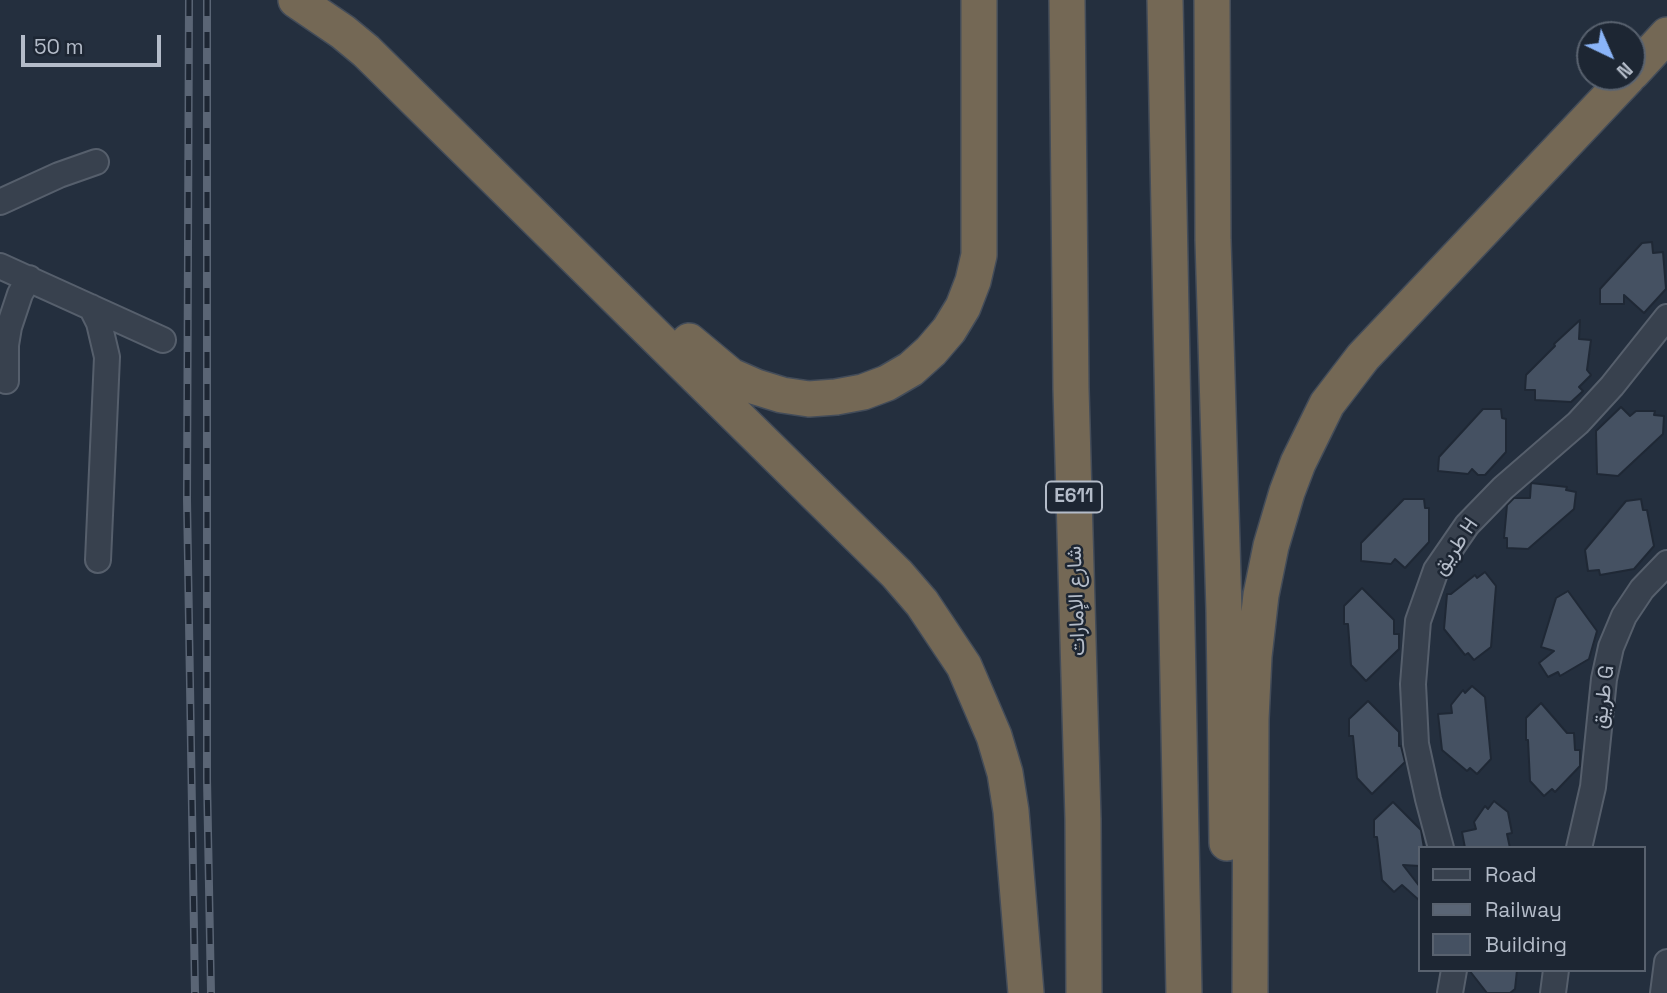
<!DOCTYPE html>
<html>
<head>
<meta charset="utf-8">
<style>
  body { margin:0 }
  #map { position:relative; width:1667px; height:993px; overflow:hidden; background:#242f3e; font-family:"Space Grotesk",sans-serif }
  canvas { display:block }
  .legend { position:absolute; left:1418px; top:846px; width:228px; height:126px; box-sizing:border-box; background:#1d2633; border:2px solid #59626f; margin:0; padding:9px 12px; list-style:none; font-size:21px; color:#b4bcc9 }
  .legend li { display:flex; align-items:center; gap:14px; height:35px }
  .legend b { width:35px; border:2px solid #59626f }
  .north { position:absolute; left:1576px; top:21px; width:70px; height:70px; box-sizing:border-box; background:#1d2633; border:2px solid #59626f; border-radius:50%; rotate:136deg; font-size:19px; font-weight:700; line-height:28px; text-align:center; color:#b4bcc9 }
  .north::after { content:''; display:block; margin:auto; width:24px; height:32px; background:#8ab4f8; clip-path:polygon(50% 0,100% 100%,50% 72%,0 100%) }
  .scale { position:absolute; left:21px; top:35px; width:140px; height:32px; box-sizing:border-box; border:4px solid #b4bcc9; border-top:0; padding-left:9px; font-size:21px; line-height:24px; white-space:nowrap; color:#b4bcc9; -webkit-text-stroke:5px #1d2633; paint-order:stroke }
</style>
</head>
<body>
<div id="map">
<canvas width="1667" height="993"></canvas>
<ul class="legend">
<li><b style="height:9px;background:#38414e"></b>Road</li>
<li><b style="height:9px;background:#5a6575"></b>Railway</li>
<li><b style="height:19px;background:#455162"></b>Building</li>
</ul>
<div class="north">N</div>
<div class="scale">50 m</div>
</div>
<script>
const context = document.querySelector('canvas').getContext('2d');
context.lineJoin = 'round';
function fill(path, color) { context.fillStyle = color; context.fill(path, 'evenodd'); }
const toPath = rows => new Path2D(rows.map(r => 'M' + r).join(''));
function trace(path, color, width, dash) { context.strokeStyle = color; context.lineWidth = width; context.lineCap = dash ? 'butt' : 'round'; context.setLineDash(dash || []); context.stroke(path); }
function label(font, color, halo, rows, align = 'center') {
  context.font = font + ' "Space Grotesk",Vazirmatn,sans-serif'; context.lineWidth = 5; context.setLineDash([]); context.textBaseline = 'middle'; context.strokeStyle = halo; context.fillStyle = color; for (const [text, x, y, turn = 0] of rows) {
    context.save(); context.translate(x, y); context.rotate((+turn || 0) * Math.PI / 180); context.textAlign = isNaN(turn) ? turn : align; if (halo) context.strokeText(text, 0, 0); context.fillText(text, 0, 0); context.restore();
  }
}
const building = toPath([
  [1652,242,1653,253,1663,252,1666,289,1644,313,1624,295,1624,304,1600,304,1600,289,1642,243,1652,242],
  [1580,320,1579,339,1591,340,1587,370,1591,375,1579,387,1583,391,1571,402,1535,400,1535,390,1525,390,1526,375,1555,346,1554,344,1580,320],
  [1621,407,1630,416,1636,411,1655,411,1654,415,1664,416,1663,434,1618,476,1597,474,1596,431,1621,407],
  [1483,409,1501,409,1502,418,1506,419,1506,452,1485,475,1478,475,1472,469,1468,474,1438,471,1439,457,1483,409],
  [1531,483,1567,487,1566,490,1576,492,1574,509,1528,549,1507,548,1507,538,1504,538,1507,505,1514,498,1530,498,1531,483],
  [1404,499,1424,499,1425,508,1429,508,1429,542,1405,568,1395,559,1391,564,1361,561,1361,543,1404,499],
  [1641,499,1643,510,1647,510,1654,546,1634,569,1600,575,1599,570,1588,571,1585,550,1626,501,1641,499],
  [1485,572,1496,586,1491,647,1474,660,1468,653,1465,655,1444,629,1447,594,1451,594,1475,575,1477,578,1485,572],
  [1362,588,1394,620,1394,634,1399,634,1399,649,1366,681,1351,665,1348,624,1344,624,1344,606,1362,588],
  [1568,591,1597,631,1589,659,1560,676,1558,672,1548,677,1539,663,1554,651,1541,647,1556,598,1568,591],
  [1472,686,1485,697,1491,759,1477,774,1470,768,1467,771,1442,750,1438,714,1452,713,1451,705,1463,690,1465,693,1472,686],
  [1368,701,1399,732,1399,746,1401,746,1405,762,1372,794,1357,778,1353,736,1349,736,1349,719,1368,701],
  [1541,703,1567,733,1574,733,1575,750,1580,750,1580,766,1555,792,1552,789,1544,796,1530,781,1528,740,1526,740,1526,718,1541,703],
  [1494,801,1508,812,1512,833,1507,834,1510,848,1465,848,1462,832,1476,829,1474,822,1485,806,1488,809,1494,801],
  [1393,802,1421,830,1424,848,1420,848,1420,866,1403,865,1420,887,1420,901,1402,885,1394,892,1382,880,1377,837,1374,837,1374,820,1393,802],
  [1469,970,1517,970,1515,989,1510,993,1487,993,1469,970]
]);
const minor = toPath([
  [0,202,59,175,96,162],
  [0,266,163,340],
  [91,307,99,323,107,357,98,560],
  [6,381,6,345,9,327,20,294,29,278],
  [1441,848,1428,799,1416,744,1413,684,1418,621,1436,570,1467,525,1503,488,1578,423,1612,386,1667,317],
  [1579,848,1593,787,1604,679,1611,647,1624,616,1642,589,1667,563],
  [1450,993,1454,970],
  [1553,993,1556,970],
  [1663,993,1667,962]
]);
const highway = toPath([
  [296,0,343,32,366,51,897,574,922,603,964,666,994,736,1005,773,1011,811,1026,993],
  [1067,0,1071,389,1083,819,1084,993],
  [1165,0,1184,993],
  [1212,0,1213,240,1224,611,1227,843],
  [1632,73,1667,35],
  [689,341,731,376,756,387,782,395,809,399,836,397,863,392,887,383,911,369,931,351,949,330,963,307,973,281,979,255,979,0],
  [1250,993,1251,719,1254,656,1261,595,1271,546,1287,492,1298,463,1327,404,1363,357,1628,77]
]);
const rail = toPath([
  [189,0,187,499,195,993],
  [207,0,207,779,211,993]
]);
const shields = [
  [1074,497,56]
];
const shieldNames = [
  ["E611",1074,497]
];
const streetNames = [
  ["طريق H",1456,547,-56],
  ["شارع الإمارات",1077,601,-92],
  ["طريق G",1604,697,-83]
];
fill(building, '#455162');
trace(building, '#1f2835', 2);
trace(minor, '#565f6c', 28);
trace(highway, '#434c59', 38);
trace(minor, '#38414e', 24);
trace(highway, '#746855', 35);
trace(rail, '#5a6575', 8);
trace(rail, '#1d2633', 5, [16]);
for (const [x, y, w] of shields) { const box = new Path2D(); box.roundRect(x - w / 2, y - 15.5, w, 31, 5); context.fillStyle = '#1d2633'; context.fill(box); trace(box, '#b4bcc9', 2); }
label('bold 19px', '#b4bcc9', null, shieldNames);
label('21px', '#b4bcc9', '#1d2633', streetNames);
</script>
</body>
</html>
